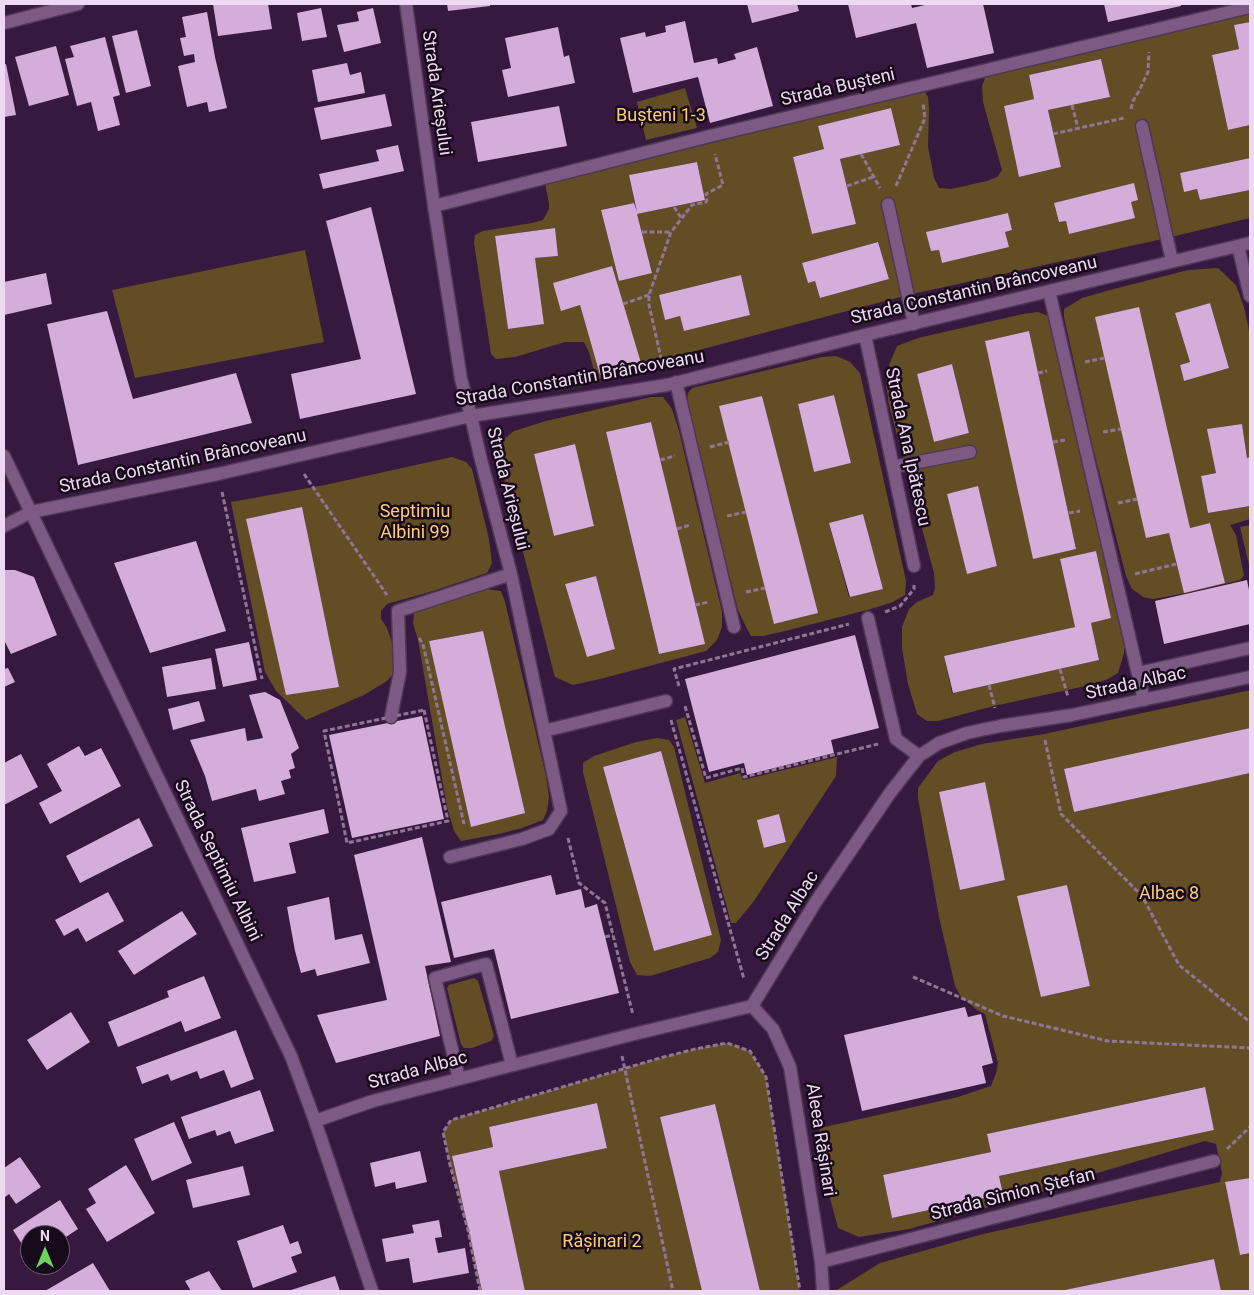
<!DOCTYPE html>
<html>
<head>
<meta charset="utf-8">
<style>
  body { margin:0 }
  #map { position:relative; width:1254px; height:1295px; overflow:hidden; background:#37183e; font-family:Roboto,sans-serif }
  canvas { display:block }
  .frame { position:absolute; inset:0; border:5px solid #edd9f1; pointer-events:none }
  .north { position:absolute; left:20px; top:1225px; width:50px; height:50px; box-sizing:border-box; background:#170a1a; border:1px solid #6d5d70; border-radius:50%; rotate:0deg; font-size:14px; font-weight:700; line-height:20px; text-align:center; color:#edd9f1 }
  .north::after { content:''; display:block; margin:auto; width:18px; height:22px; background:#70d35f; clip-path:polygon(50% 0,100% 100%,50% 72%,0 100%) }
</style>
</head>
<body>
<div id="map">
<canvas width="1254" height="1295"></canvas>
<div class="frame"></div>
<div class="north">N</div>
</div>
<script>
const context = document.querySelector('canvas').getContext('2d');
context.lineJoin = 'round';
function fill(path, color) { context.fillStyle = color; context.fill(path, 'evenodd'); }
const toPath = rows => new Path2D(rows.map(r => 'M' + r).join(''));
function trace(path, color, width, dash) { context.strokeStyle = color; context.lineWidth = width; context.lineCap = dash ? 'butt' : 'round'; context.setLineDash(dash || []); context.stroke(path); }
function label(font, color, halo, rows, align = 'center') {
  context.font = font + ' Roboto,sans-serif'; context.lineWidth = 5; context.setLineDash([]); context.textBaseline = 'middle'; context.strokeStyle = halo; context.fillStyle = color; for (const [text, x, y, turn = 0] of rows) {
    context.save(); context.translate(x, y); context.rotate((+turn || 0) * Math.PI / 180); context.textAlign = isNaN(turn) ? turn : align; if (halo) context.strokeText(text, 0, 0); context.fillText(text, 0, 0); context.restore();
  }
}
const green = toPath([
  [1250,14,1250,22,1234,25,1239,49,1212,55,1228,130,1250,125,1250,158,1180,173,1184,191,1197,189,1200,200,1250,190,1250,218,1167,238,908,295,661,360,620,375,599,379,594,371,589,352,584,342,565,342,515,357,496,359,491,354,474,243,475,235,483,231,532,223,543,220,549,209,549,204,545,183,554,179,712,143,816,116,925,92,928,97,929,108,928,146,934,178,939,188,951,189,987,181,997,177,1002,170,983,102,982,86,986,75],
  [1101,59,1110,97,1048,110,1061,167,1019,177,1004,106,1034,99,1029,75],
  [891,108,900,144,840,159,856,224,812,234,793,157,824,149,819,126],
  [697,162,705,200,637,214,629,175],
  [1134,184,1138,200,1131,202,1134,218,1069,234,1066,221,1059,222,1054,203],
  [634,203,652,272,619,281,601,210],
  [1008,213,1012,230,1005,232,1008,247,942,263,939,250,931,251,927,232],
  [554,228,558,256,535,258,544,324,508,329,495,236],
  [878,242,889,279,820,298,815,281,808,283,802,263],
  [612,266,640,363,600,375,580,305,561,310],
  [741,275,750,315,684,331,680,316,665,319,659,295],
  [685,88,697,128,646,140,637,102],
  [305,250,324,342,135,378,112,290],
  [1218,268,1236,285,1244,307,1250,335,1250,457,1247,458,1242,424,1208,429,1216,473,1201,476,1208,513,1250,506,1250,519,1230,525,1236,535,1244,576,1240,580,1187,593,1153,599,1143,597,1132,589,1126,576,1091,440,1064,317,1064,309,1082,298,1110,290,1188,270],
  [1210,303,1229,368,1184,381,1180,365,1190,362,1175,313],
  [1210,523,1184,592,1169,533],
  [1038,312,1048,316,1053,327,1125,636,1124,653,1118,673,1108,679,1090,685,994,706,938,721,927,721,917,714,908,684,902,648,902,627,909,609,917,602,933,595,935,588,934,573,889,405,886,384,889,365,897,346,918,338,1023,314],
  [1029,331,1076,549,1033,558,986,341],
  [952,364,969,433,934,442,917,374],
  [978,487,997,566,967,573,947,494],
  [1096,551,1111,618,1091,623,1099,660,952,693,944,656,1075,627,1060,560],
  [836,356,850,362,860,373,906,581,905,595,893,602,871,609,785,631,763,636,751,636,746,627,738,610,694,436,687,402,688,393,692,388,822,357],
  [834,395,851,463,814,472,798,404],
  [762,396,817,613,775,624,720,407],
  [863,514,883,589,849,597,829,523],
  [651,397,663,397,672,409,679,431,722,612,722,627,717,640,706,651,604,678,573,685,555,677,554,674,503,473,497,454,499,443,514,431,546,421],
  [651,422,704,644,659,654,606,433],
  [574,444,594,526,554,536,534,454],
  [596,576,615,649,587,656,565,584],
  [452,457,466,462,472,469,489,539,492,563,487,573,433,591,387,604,381,611,381,619,387,628,393,645,397,670,387,681,364,695,306,720,276,691,265,672,231,502,325,485],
  [1250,525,1250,569,1240,527],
  [486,589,501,591,505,602,546,776,549,797,547,811,543,820,522,828,499,834,461,841,454,831,447,807,418,640,413,623,414,613,469,593],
  [483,631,471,827,429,641],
  [1246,691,1250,691,1250,728,1064,770,1074,812,1250,773,1250,1178,1225,1183,1240,1255,1250,1253,1250,1291,1221,1291,1214,1259,1061,1291,835,1291,880,1263,983,1234,1220,1182,1222,1173,1216,1144,1205,1141,1074,1180,1032,1195,909,1229,859,1237,838,1228,827,1187,818,1140,820,1128,958,1097,991,1086,996,1073,998,1063,985,1014,977,1010,961,997,955,986,939,917,918,798,918,788,938,761,955,752,982,744,1044,734],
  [984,782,1005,880,960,890,939,792],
  [1067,885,1090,986,1041,997],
  [1204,1087,1214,1130,999,1176,1003,1194,892,1218,883,1175,991,1152,988,1134],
  [685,717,705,783,740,773,743,780,837,757,836,776,754,901,736,923,731,923,676,720],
  [779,814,786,842,765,848,764,848],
  [657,738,669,740,674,747,721,940,718,952,710,958,650,976,637,975,630,962,583,772,583,763,594,756,636,742],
  [661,751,712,935,654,951,603,767],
  [474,978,478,981,494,1036,491,1041,472,1048,464,1048,461,1044,447,988,449,985],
  [727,1043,750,1051,766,1077,800,1291,760,1291,715,1104,660,1117,702,1291,525,1291,499,1171,607,1148,597,1103,489,1127,493,1147,452,1156,482,1291,480,1291,468,1230,450,1165,443,1132,451,1120,660,1058,695,1049]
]);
const building = toPath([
  [213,4,268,4,272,29,218,36],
  [447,4,490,4,490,6,448,11],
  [747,4,797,4,799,11,752,23],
  [848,4,911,4,912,8,929,4,983,4,994,53,927,68,916,23,856,38],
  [1104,4,1181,4,1181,6,1108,22],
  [321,8,327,37,302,41,297,13],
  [373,8,381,43,344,52,337,25,359,21,357,12],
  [207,12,215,57,227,108,209,112,207,102,187,107,178,66,195,62,194,54,184,56,180,38,186,37,182,17],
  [685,21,694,63,717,58,718,64,736,59,734,54,757,47,773,106,710,123,698,77,633,93,620,38,645,32,646,37,666,32,665,26],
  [1250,22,1250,125,1228,130,1212,55,1239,49,1234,25],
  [558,27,564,57,569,55,575,83,508,97,502,70,511,68,505,38],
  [137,30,151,86,126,93,112,36],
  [105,37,120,95,113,97,120,125,98,131,91,102,77,106,65,59,74,57,70,46],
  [56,46,69,95,29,106,15,57],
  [1101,59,1110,97,1048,110,1061,167,1019,177,1004,106,1034,99,1029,75],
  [347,63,350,75,361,72,365,93,318,102,312,70],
  [6,64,16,115,4,117,4,65],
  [385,94,392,126,321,140,314,108],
  [559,106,567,146,478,162,471,122],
  [891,108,900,145,840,159,856,224,812,234,793,157,824,149,818,126],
  [398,145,404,171,323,189,319,174,379,161,376,150],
  [1250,158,1250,190,1200,200,1197,189,1184,192,1180,173],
  [697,162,705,200,637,214,652,273,619,281,601,210,634,203,637,212,629,175],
  [1134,183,1138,200,1131,202,1135,218,1069,234,1066,221,1059,222,1054,203],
  [371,207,416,394,300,419,291,374,361,359,326,221],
  [1008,213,1012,230,1005,232,1009,247,942,263,939,250,931,251,926,232],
  [555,228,558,256,535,258,544,324,508,329,495,236],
  [878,242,889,279,820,298,815,281,808,283,802,263],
  [612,266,641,363,600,375,580,305,561,311,553,283],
  [46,273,52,304,4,315,4,282],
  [741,275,750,315,684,331,680,316,665,320,659,295],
  [1210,303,1229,368,1184,381,1180,365,1190,362,1175,313],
  [1139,307,1190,528,1210,523,1225,583,1184,593,1169,533,1146,538,1095,317],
  [107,311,133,399,236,373,252,423,78,465,47,324],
  [1029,331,1076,549,1033,559,985,341],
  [952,364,969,433,934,442,917,374],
  [834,395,851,463,814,472,798,404],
  [762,396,818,613,774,624,719,406],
  [651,422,705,644,659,654,606,432],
  [1242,424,1247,458,1250,457,1250,506,1208,513,1201,476,1216,473,1207,429],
  [575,444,594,526,554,536,534,454],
  [978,486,997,566,967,574,947,494],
  [302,507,339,687,286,695,246,519],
  [863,514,883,589,850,597,829,523],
  [196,541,226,631,150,653,114,563],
  [1096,551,1111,618,1091,623,1099,660,953,693,944,656,1075,627,1060,559],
  [4,570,15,570,34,577,57,635,11,654,4,640],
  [596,576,615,649,587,657,565,584],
  [1247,580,1250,595,1250,624,1164,644,1155,601],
  [483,631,525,813,471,827,429,641],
  [855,635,879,728,831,740,834,753,747,775,744,763,709,772,685,679],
  [249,642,257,680,223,687,215,649],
  [211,658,216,689,167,697,162,667],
  [8,668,15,682,4,687,4,669],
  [265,692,280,700,299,748,291,754,295,768,289,770,291,778,281,781,285,794,259,801,256,789,212,801,205,776,190,740,245,728,247,741,263,738,249,695],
  [199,701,205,721,173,730,168,709],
  [422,716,444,819,352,838,329,735],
  [1250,728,1250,773,1074,812,1064,769],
  [79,746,85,756,101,748,121,786,50,824,39,803,62,791,47,764],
  [661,751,712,935,654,951,603,767],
  [21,754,38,787,4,805,4,763],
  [985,782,1005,880,960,890,939,792],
  [324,809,329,833,289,843,296,873,254,882,241,828],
  [779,814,786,842,764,848,757,820],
  [139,818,153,846,80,883,66,856],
  [422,837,451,962,425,966,440,1036,336,1063,317,1015,387,1000,354,855],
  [551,875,556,895,581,889,585,908,597,904,619,993,511,1019,494,949,454,958,441,902],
  [1067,885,1090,986,1041,997,1017,896],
  [108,892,124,921,86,942,78,928,64,936,55,920],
  [329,897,335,940,362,934,370,963,317,976,315,969,301,973,295,951,287,907],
  [182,911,197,934,134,975,118,951],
  [204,976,221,1018,185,1032,181,1021,118,1047,108,1022,169,997,167,991],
  [965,1007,968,1017,981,1014,993,1063,982,1066,986,1083,862,1111,844,1035],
  [71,1012,90,1042,47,1070,27,1040],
  [236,1030,254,1079,231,1088,224,1070,200,1079,197,1071,171,1081,168,1074,142,1084,136,1067],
  [1205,1087,1214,1130,999,1176,1003,1194,892,1218,883,1175,991,1152,987,1134],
  [260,1090,274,1131,235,1144,230,1131,217,1136,215,1130,189,1139,181,1117],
  [597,1103,607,1148,499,1171,525,1291,482,1291,452,1156,493,1147,489,1127],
  [715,1104,760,1291,702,1291,660,1117],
  [174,1122,192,1163,152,1181,134,1139],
  [420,1151,427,1182,396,1189,395,1182,375,1187,370,1163],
  [20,1157,41,1187,16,1204,9,1194,4,1198,4,1168],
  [126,1165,155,1213,107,1242,86,1209,96,1203,88,1189],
  [243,1166,250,1195,193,1208,186,1180],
  [1250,1178,1250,1253,1240,1255,1225,1182],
  [60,1200,78,1229,66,1237,62,1232,57,1235,30,1235,30,1246,25,1249,13,1230],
  [439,1220,442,1237,435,1238,438,1253,465,1248,469,1273,413,1283,409,1258,386,1262,382,1239,414,1233,412,1225],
  [283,1225,290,1244,298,1241,302,1253,291,1257,297,1272,253,1288,237,1241],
  [1214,1259,1221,1291,1065,1291,1065,1290],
  [93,1263,110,1291,45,1291],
  [209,1271,222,1291,191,1291,185,1281],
  [335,1276,340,1291,288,1291]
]);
const path = toPath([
  [1072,105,1078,128],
  [1131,109,1133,101,1139,91,1148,72,1149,52],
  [1053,134,1124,118],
  [861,154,880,188],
  [847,186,873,177],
  [896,186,925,118,923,104],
  [674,207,682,219],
  [642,232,671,232],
  [623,304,649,295],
  [1085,362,1104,358],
  [663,367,649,305,649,295,671,232,692,205,706,202,707,200,706,194,723,185,715,154],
  [1038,373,1047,371],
  [1103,432,1121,429],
  [1053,442,1065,440],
  [710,447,729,442],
  [660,460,675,456],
  [304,474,387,595],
  [222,492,262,679],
  [1118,503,1137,499],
  [1069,513,1080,511],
  [727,516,746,512],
  [677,529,690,525],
  [1135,574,1176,564],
  [746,592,765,588],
  [695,605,709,602],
  [885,612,900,606,914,589,914,585],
  [419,638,423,644,464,824],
  [1060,669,1068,697],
  [989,685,995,708],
  [679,686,674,669,849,624],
  [685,706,706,778,742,768,744,777,878,744],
  [424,710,448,821,347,843,324,731,424,710],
  [671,720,744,979],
  [1045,740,1061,814,1142,896,1179,965,1250,1022],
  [568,838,579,883,605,903,633,1015],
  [605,937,613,935],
  [913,977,1003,1016,1108,1041,1250,1048],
  [622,1056,673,1291],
  [1227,1149,1250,1127],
  [480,1291,468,1230,450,1165,443,1132,451,1120,660,1058,695,1049,727,1043,750,1051,766,1077,800,1291]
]);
const minor = toPath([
  [406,4,434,206,461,379,471,416,480,456,511,574,561,811,549,829,522,839,450,857],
  [4,23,78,4],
  [1142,126,1172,261],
  [888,204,914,324],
  [434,206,710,136,1250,7],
  [1238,246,1250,296],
  [1049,291,1144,700],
  [865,335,914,566],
  [676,382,734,627],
  [4,456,291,1056,315,1121,372,1291],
  [893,467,970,452],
  [4,526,31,512,218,474,471,416,667,385,865,335,1250,243],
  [868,618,896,739,919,756],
  [1138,673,1250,648],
  [391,717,400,672,398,611,511,574],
  [544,731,666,701],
  [752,1006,773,1029,790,1067,821,1262,823,1291],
  [459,1079,435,978,486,964,512,1065],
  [315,1121,373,1101,638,1033,752,1006,817,900,890,793,919,756,939,743,967,733,1000,726,1072,715,1250,677],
  [821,1262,1214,1161]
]);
const streetNames = [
  ["Strada Bușteni",838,88,-13],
  ["Strada Arieșului",436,93,82],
  ["Strada Constantin Brâncoveanu",974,291,-13],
  ["Strada Constantin Brâncoveanu",580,379,-10],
  ["Strada Ana Ipătescu",907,447,78],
  ["Strada Constantin Brâncoveanu",183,462,-12],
  ["Strada Arieșului",507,489,76],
  ["Strada Albac",1136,684,-12],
  ["Strada Septimiu Albini",217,861,64],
  ["Strada Albac",788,916,-58],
  ["Strada Albac",418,1071,-15],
  ["Aleea Rășinari",820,1140,81],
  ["Strada Simion Ștefan",1013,1195,-14]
];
const parkNames = [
  ["Bușteni 1-3",661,116],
  ["Septimiu",415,512],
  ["Albini 99",415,533],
  ["Albac 8",1169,894],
  ["Rășinari 2",602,1242]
];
fill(green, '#634d24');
fill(building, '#d4addb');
trace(minor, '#503655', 15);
trace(path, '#907695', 3, [5, 2.5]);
trace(minor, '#7c5a83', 12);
label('18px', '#edd9f1', '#170a1a', streetNames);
label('18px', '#fecd75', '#170a1a', parkNames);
</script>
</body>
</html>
